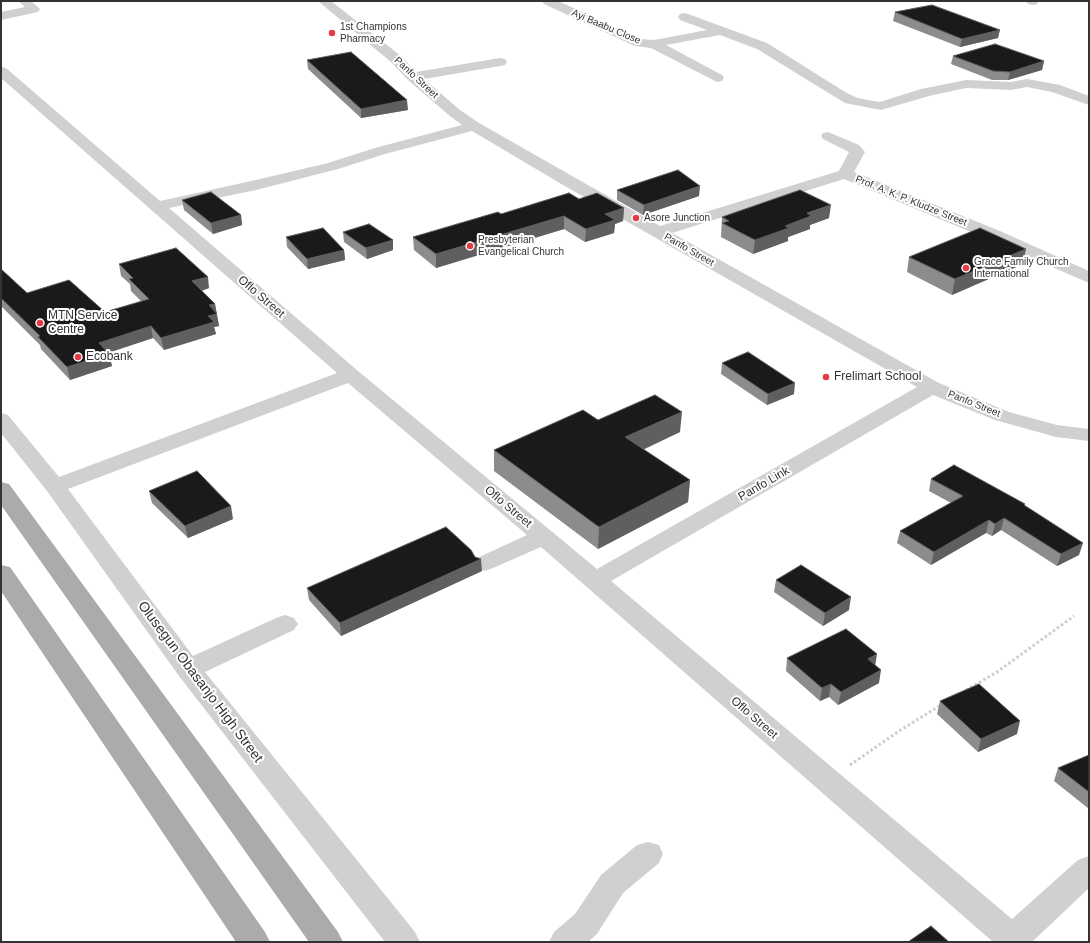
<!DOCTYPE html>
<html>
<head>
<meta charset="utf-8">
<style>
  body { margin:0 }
  #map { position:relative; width:1090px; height:943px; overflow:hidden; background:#fff; font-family:Helvetica,sans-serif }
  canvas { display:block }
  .frame { position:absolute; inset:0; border:2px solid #333; pointer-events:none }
</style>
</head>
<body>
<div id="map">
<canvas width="1090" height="943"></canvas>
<div class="frame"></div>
</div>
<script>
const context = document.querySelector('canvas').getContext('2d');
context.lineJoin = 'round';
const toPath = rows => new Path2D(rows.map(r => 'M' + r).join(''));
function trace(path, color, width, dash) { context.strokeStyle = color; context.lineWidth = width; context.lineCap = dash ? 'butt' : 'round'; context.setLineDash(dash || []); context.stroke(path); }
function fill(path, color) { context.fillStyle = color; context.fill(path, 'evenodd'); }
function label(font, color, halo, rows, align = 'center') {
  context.font = font + ' Helvetica,sans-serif'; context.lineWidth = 4; context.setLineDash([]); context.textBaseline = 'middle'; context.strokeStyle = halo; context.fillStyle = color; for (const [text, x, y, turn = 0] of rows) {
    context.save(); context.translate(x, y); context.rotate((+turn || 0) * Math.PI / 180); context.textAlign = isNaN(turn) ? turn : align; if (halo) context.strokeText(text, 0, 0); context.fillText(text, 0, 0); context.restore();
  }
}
const path = toPath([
  [966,690,997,672,1074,616],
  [850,765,899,731,941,705]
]);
const minor = toPath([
  [18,1,31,1,40,9,38,12,1,20,1,12,25,7,18,1],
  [318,1,331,1,401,56,416,72,500,58,505,59,507,62,505,65,500,66,424,79,460,110,479,123,660,226,839,171,849,152,823,139,821,136,823,133,828,132,859,145,865,152,854,172,1000,231,1089,271,1089,283,988,239,844,179,672,233,939,383,1009,412,1057,425,1089,429,1089,441,1056,437,995,420,933,395,611,581,1012,919,1078,860,1089,856,1089,888,1032,942,993,942,541,547,493,568,485,571,477,568,473,563,477,558,527,535,348,383,68,489,193,656,276,618,285,615,294,618,298,624,294,630,205,672,415,932,420,942,385,942,179,676,47,491,1,433,1,413,8,415,59,477,337,373,1,78,1,67,6,68,160,201,256,180,328,163,375,148,462,125,450,116,408,80,391,62,318,1],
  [472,131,563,185,917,387,597,569,358,371,169,208,256,190,338,169,385,154,472,131],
  [542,1,558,1,641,39,654,40,707,30,680,20,678,17,680,14,684,13,688,14,767,43,845,92,855,97,867,100,880,102,921,89,966,80,1011,82,1027,79,1060,85,1089,96,1089,105,1052,92,1027,87,1011,90,966,88,929,96,881,110,845,103,757,49,720,35,666,45,722,75,724,78,722,81,717,82,651,48,635,46,544,4,542,1],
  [1026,1,1039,1,1037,4,1033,5,1028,4,1026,1],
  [648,842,659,845,663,854,659,863,623,893,597,934,588,942,549,942,554,932,575,914,601,875,637,845,648,842]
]);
const major = toPath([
  [1,482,9,484,338,932,343,942,309,942,1,505,1,482],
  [1,565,10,567,265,932,270,942,236,942,1,591,1,565]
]);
const wall = toPath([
  [895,12,998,38,960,47,893,21],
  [953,56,1044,61,1042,70,1008,80,992,80,951,64],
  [307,60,408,110,361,118,308,69],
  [617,190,699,196,643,215,617,200],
  [579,199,624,208,623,221,615,224,614,233,585,242,564,229,436,268,414,250,413,237,501,214],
  [182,200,241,215,242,225,213,234,184,210],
  [722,217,829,218,810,225,810,229,788,237,788,241,753,254,721,237],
  [343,232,393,240,393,250,367,259,344,242],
  [286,237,344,250,345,260,308,269,287,247],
  [909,257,1023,264,952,295,907,272],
  [119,264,209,288,202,291,215,304,219,326,214,327,216,334,164,350,153,338,108,353,109,354,112,366,70,380,41,349,40,345,1,306,1,269,27,293,105,312,142,302,131,291,130,284,121,276],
  [722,363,794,394,767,405,721,374],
  [598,420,680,432,643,450,690,480,688,502,598,549,494,471,494,450],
  [931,479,1025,504,1025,506,1079,555,1057,566,1001,530,992,536,986,533,931,565,897,543,900,531,951,503,929,491],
  [149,491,233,519,188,538,152,503],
  [482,571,341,636,309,600,307,588],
  [776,580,849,610,823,626,774,592],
  [787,658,875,665,879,683,838,705,829,697,820,701,786,671],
  [940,701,1017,734,978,752,937,714],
  [1089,755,1089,809,1054,781,1058,768]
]);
const shadedWall = toPath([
  [1000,30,998,38,960,47,962,39],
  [1044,61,1042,70,1008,80,1010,72],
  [407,100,408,110,361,118,361,109],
  [700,186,699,196,643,215,644,205],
  [831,205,829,218,810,225,810,229,788,237,788,241,753,254,755,240,807,213],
  [624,208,623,221,615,224,614,233,585,242,586,229,605,214],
  [241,215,242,225,213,234,211,223],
  [564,216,564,229,436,268,436,254],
  [393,240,393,250,367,259,366,248],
  [1026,249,1023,264,952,295,955,279],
  [344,250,345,260,308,269,307,259],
  [208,277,209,288,194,293,192,281],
  [215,304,219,326,214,327,216,334,164,350,161,338,208,316,209,305],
  [151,326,153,338,101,355,99,343],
  [109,354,112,366,70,380,67,367],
  [795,383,794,394,767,405,768,394],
  [682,412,680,432,624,458,625,437],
  [690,480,688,502,598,549,599,527],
  [231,506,233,519,188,538,185,526],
  [1004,518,1001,530,992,536,995,524],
  [989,520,986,533,931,565,934,552],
  [1083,543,1079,555,1057,566,1061,554],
  [481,559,482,571,341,636,340,623],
  [851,597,849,610,823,626,825,613],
  [877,654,875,667,868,659],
  [881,670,879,683,838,705,841,692],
  [831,684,829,697,820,701,822,688],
  [1020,721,1017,734,978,752,981,739]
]);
const building = toPath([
  [932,5,1000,30,962,39,895,12,932,5],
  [995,44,1044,61,1010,72,993,71,953,56,995,44],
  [351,52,407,100,361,109,307,60,351,52],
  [678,170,700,186,644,205,617,190,678,170],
  [800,190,831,205,807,213,811,216,785,226,789,228,755,240,722,223,729,221,722,217,800,190],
  [211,192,241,215,211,223,182,200,211,192],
  [569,193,579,199,597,193,624,208,605,214,615,220,586,229,564,216,436,254,413,237,498,212,501,214,569,193],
  [369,224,393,240,366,248,343,232,369,224],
  [323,228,344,250,307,259,286,237,323,228],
  [980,228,1026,249,955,279,909,257,980,228],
  [176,248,208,277,192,281,215,304,209,305,217,314,208,316,214,322,161,338,151,326,99,343,109,354,67,367,38,337,40,336,1,298,1,269,27,293,69,280,105,312,149,299,129,279,133,278,119,264,176,248],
  [748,352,795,383,768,394,722,363,748,352],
  [655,395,682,412,625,437,690,480,599,527,494,450,583,410,598,420,655,395],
  [954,465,1025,504,1024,505,1083,543,1061,554,1004,518,995,524,989,520,934,552,900,531,963,496,931,479,954,465],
  [197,471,231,506,185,526,149,491,197,471],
  [446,527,471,550,475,557,481,559,340,623,307,588,446,527],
  [801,565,851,597,825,613,776,580,801,565],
  [846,629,877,654,868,659,881,670,841,692,831,684,822,688,787,658,846,629],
  [979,684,1020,721,981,739,940,701,979,684],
  [1089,755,1089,792,1058,768,1089,755],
  [931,926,949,942,908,942,931,926]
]);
const markers = [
  [332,33,4,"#e63946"],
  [636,218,4,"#e63946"],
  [470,246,4,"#e63946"],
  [966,268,4,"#e63946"],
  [40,323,4,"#e63946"],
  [78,357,4,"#e63946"],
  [826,377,4,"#e63946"]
];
const farPoinames = [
  ["1st Champions",340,27],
  ["Pharmacy",340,39],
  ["Asore Junction",644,218],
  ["Presbyterian",478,240],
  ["Evangelical Church",478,252],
  ["Grace Family Church",974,262],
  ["International",974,274]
];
const farStreetnames = [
  ["Ayi Baabu Close",606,27,23],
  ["Panfo Street",416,78,43],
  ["Prof. A. K. P. Kludze Street",911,201,22],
  ["Panfo Street",689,250,30],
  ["Panfo Street",974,404,22]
];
const streetNames = [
  ["Oflo Street",261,297,41],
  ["Panfo Link",764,484,-30],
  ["Oflo Street",508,507,40],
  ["Oflo Street",754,718,41]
];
const poiNames = [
  ["MTN Service",48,316],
  ["Centre",48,330],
  ["Ecobank",86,357],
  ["Frelimart School",834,377]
];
const nearStreetnames = [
  ["Olusegun Obasanjo High Street",200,682,53]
];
trace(path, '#cdcdcd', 3, [2.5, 2.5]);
fill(minor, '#d0d0d0');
fill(major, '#ababab');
fill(wall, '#8c8c8c');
fill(shadedWall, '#5f5f5f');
fill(building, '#1a1a1a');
trace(building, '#5f5f5f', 1);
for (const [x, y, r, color] of markers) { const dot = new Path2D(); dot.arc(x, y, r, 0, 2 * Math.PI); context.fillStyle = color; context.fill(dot); trace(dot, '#fff', 1.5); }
label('10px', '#333', '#fff', farPoinames, 'left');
label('10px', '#333', '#fff', farStreetnames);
label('12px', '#333', '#fff', streetNames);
label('12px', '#333', '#fff', poiNames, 'left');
label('14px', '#333', '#fff', nearStreetnames);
</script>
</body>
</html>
